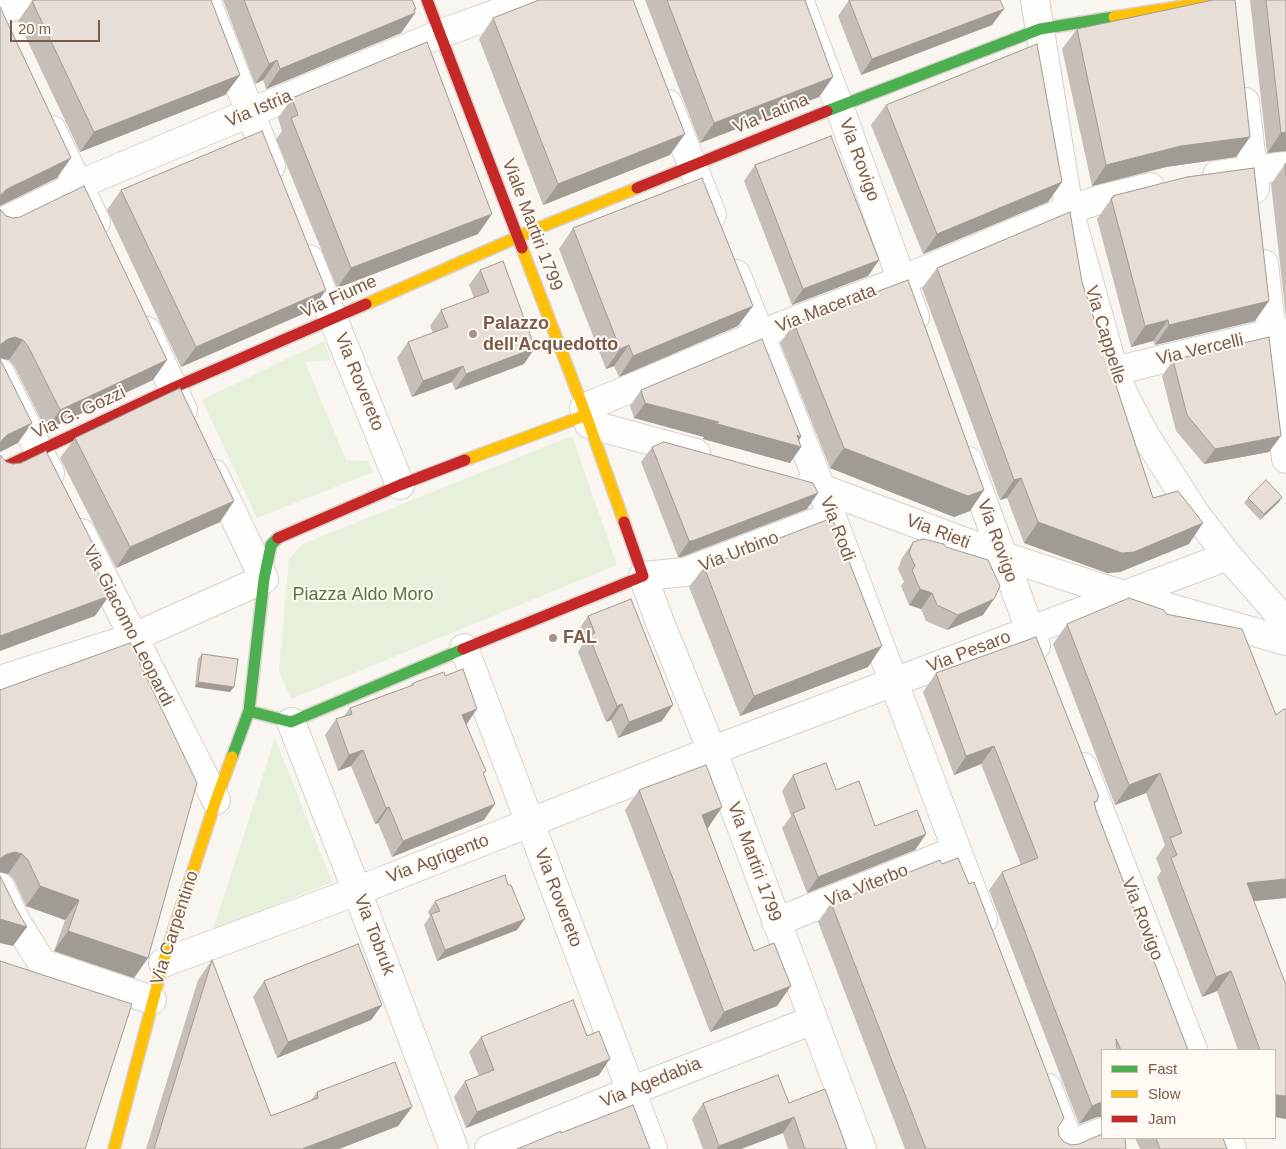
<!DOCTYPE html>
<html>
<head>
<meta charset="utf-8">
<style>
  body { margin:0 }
  #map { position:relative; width:1286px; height:1149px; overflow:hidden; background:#f9f5f0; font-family:Arial,sans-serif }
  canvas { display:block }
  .legend { position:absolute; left:1101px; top:1049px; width:175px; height:90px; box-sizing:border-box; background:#fffaf3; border:1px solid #cabbb1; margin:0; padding:6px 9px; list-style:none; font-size:15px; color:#7a5c4d }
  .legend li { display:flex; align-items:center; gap:10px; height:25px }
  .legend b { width:25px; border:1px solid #cabbb1 }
  .scale { position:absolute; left:10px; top:20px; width:90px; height:22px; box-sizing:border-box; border:2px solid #7a5c4d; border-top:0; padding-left:6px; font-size:15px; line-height:18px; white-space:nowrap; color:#7a5c4d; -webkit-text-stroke:4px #fffaf3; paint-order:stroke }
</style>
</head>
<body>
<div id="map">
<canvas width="1286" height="1149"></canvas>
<ul class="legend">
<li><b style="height:6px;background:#4caf50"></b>Fast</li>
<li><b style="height:6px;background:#ffc107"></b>Slow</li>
<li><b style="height:6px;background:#c62828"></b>Jam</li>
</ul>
<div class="scale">20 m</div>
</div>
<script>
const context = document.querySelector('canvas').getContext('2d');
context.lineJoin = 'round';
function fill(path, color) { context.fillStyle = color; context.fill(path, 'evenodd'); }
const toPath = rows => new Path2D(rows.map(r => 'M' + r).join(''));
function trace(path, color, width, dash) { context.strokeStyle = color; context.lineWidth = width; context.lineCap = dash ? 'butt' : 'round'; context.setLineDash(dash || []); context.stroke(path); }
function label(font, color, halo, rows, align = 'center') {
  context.font = font + ' Arial,sans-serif'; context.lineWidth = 4; context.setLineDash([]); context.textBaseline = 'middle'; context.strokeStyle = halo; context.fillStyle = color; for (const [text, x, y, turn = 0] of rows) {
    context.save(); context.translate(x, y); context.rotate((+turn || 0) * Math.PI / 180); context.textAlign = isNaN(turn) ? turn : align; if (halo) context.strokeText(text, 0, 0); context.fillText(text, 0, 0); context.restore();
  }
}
const green = toPath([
  [324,341,331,360,305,362,346,460,368,461,373,472,257,518,202,400],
  [572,436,617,565,291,699,279,671,289,559,303,544],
  [275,738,332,882,213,930]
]);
const street = toPath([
  [206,0,271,166],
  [799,0,839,106,915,317],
  [1035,0,1069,210,1114,371,1125,397,1145,435,1197,516,1228,556,1286,622],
  [0,11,32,0],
  [1245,102,1255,189],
  [668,104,712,215],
  [52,130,96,222],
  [1217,175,1286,166],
  [0,223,78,185,249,113,440,34,533,0],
  [309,259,400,485],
  [1264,264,1286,459],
  [736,274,821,488,983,920],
  [147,331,183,410],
  [1114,371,1272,333,1286,332],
  [0,373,50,473],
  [584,408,760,334,902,280,1069,210,1101,199,1150,187],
  [589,424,696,453],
  [968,461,1036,646],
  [810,484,1003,556,1111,591,1286,641],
  [832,516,685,572,643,576,659,620,725,783,862,1149],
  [81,533,216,800],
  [464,648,653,1149],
  [0,680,134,637,264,579,214,474],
  [291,722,357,891,454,1149],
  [1083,767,1193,1050],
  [0,887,17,923,42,963,152,1000],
  [776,922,957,850],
  [163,963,357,891,711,751,1228,556],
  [1048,1088,1070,1145],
  [1228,1138,1232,1149],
  [489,1149,631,1091,813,1020],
  [1060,1149,1102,1132]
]);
const fast = toPath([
  [827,111,1040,29,1114,17],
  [249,711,291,722,463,649],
  [232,757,249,711,264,579,271,545,278,538]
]);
const slow = toPath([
  [1114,17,1221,0],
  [522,248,586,415,624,522],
  [366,304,536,229,637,188],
  [465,460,586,415],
  [114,1149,163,963,216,800,232,757]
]);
const jam = toPath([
  [427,0,522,248],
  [637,188,827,111],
  [0,469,173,388,366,304],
  [278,538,400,485,465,460],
  [463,649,643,576,624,522]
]);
const wall = toPath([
  [223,0,412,0,415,13,401,33,266,89,263,80,255,84],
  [645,0,805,0,833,77,819,97,700,143],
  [849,0,992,25,861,75,838,16],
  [1250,0,1286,0,1286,151,1267,153],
  [32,1,240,75,225,95,80,152,18,21],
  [493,18,670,155,543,205,479,39],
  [1077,29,1250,137,1236,157,1166,167,1092,186,1062,49],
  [292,98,478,234,337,288,276,139,282,131,278,118],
  [886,105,1062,182,1048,202,923,254,871,125],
  [1285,164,1286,176,1286,317,1271,184],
  [755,165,879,260,868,276,792,305,744,181],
  [121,190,326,290,312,310,181,367,107,210],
  [1113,196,1255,321,1155,345,1153,341,1131,347,1097,219],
  [0,209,153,380,46,430,14,366,9,360,0,358],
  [573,228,738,326,619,377,614,366,606,369,559,249],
  [937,268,1082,282,1153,498,1189,544,1120,572,1107,573,1024,543,1007,498,1000,500,922,288],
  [480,270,524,364,455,390,452,382,412,397,397,358,408,342,433,333,430,326,441,310,474,298,469,285],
  [794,323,984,490,970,511,954,517,830,468,780,343],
  [1173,360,1269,452,1204,464,1176,431,1162,376],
  [641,390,801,437,799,440,801,447,790,463,703,439,704,437,634,418,630,406],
  [75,438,234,501,220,522,116,568,60,458],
  [652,447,807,509,681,557,678,557,641,462],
  [1282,497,1279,502,1260,520,1244,503,1248,498],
  [913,542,983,615,947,630,926,621,921,609,909,605,901,586,904,582,898,569,902,558],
  [704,567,868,667,740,716,689,587],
  [1166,614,1276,715,1286,709,1286,898,1254,901,1286,1119,1275,1117,1275,1050,1238,1050,1217,991,1202,997,1157,878,1161,871,1156,858,1165,845,1146,793,1115,805,1053,644,1067,624],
  [588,616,662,721,618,738,611,720,606,722,578,652,582,645,577,632],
  [202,654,230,692,195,687,198,659],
  [936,673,1098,800,1095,804,1096,810,1188,1050,1102,1050,1102,1117,1097,1117,1079,1124,989,890,1002,872,1021,865,981,764,954,775,923,692],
  [413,683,466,725,486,771,483,775,484,820,392,857,378,823,375,824,351,766,338,771,325,735,336,719,344,716,350,708,410,686],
  [0,690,134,978,54,951,65,920,26,906,14,880,8,874,0,872],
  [793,775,836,790,875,826,926,834,915,850,807,893,782,828,791,816,782,791],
  [639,790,722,807,707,828,754,951,777,1006,710,1032,625,810],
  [435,901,517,930,437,961,424,925,430,916,428,912],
  [831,903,1058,1127,1059,1136,1064,1142,1071,1145,1126,1149,905,1149,818,922],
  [212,960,271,1116,311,1100,317,1092,412,1107,398,1126,339,1149,146,1149,198,980],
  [264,981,382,1005,371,1020,277,1058,253,997],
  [587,1036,599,1075,466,1128,454,1097,465,1081,479,1076,469,1052,481,1037],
  [703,1103,789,1103,847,1149,788,1149,783,1133,741,1149,703,1149,692,1119],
  [1135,1138,1223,1138,1227,1149,1140,1149]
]);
const shadedWall = toPath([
  [416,9,412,14,415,13,401,33,266,89,280,69],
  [1004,9,992,25,861,75,872,59],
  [277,60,263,80,255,84,269,64],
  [240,75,225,95,80,152,94,132],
  [833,77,819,97,700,143,714,123],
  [1286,132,1286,151,1267,153,1281,133],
  [685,134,670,155,543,205,558,184],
  [1250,137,1236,157,1166,167,1092,186,1106,165,1181,146],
  [71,158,57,178,0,206,0,196,7,189],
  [1062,182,1048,202,923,254,937,234],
  [492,214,478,234,337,288,351,268],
  [879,260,868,276,792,305,803,289],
  [326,290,312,310,181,367,196,347],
  [1269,301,1255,321,1155,345,1169,325],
  [753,306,738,326,619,377,633,356],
  [1168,320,1153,341,1131,347,1145,326],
  [15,337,23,340,9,360,0,358,0,346,1,344,8,339],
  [629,345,614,366,606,369,620,349],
  [535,348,524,364,455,390,466,374],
  [167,360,153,380,46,430,60,410],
  [463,366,452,382,412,397,423,381],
  [645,403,797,435,801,437,795,446,801,447,790,463,703,439,704,437,634,418],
  [32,423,18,443,0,452,0,442,7,435],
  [1281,436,1269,452,1204,464,1215,449],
  [844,448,984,490,970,511,954,517,830,468],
  [1021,478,1007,498,1000,500,1014,480],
  [818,493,807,509,681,557,678,557,689,541],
  [1282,497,1279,502,1260,520,1264,514],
  [234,501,220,522,116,568,130,547],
  [1038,522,1203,523,1189,544,1120,572,1107,573,1024,543],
  [101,560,87,580,94,564],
  [920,589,932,593,921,609,909,605],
  [109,596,95,616,0,651,0,636],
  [994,599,983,615,947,630,958,615],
  [882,646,868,667,740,716,754,696],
  [198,682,234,687,230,692,195,687],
  [622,704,611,720,606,722,617,706],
  [673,705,662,721,618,738,629,722],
  [477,709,466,725,462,715],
  [994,746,981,764,954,775,966,756],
  [363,750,351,766,338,771,349,755],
  [1160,773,1146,793,1115,805,1129,785],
  [495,804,484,820,392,857,403,841],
  [389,807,378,823,375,824,386,808],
  [722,807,708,828,688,835,702,815],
  [926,834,915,850,807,893,818,877],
  [15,852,22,854,8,874,0,872,0,860,1,858,7,854],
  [1286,879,1286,898,1233,903,1247,883],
  [40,886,79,900,65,920,26,906],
  [0,919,27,927,13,946,0,943],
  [525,919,517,930,437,961,445,950],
  [68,931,148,958,134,978,54,951],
  [1231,971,1217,991,1202,997,1216,977],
  [791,986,777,1006,710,1032,724,1012],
  [382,1005,371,1020,277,1058,288,1042],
  [610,1059,599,1075,466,1128,477,1112],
  [1276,1095,1286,1096,1286,1119,1275,1117,1275,1097],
  [1102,1102,1102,1117,1097,1117,1079,1124,1092,1106],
  [412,1107,398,1126,339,1149,302,1149],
  [794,1117,783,1133,741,1149,716,1149,719,1146]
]);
const building = toPath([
  [36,0,211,0,240,75,94,132,32,1,36,0],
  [244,0,412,0,416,9,414,9,415,13,280,69,277,60,269,64,244,0],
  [539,0,633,0,685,134,558,184,493,18,539,0],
  [667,0,805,0,833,77,714,123,667,0],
  [849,0,1000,0,1004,9,872,59,849,0],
  [1213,0,1235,0,1250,137,1181,146,1106,165,1077,29,1213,0],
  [1266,0,1286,0,1286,132,1281,133,1266,0],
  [0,7,71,158,7,189,1,194,0,198,0,7],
  [427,42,492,214,351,268,291,118,298,115,292,98,427,42],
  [1037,44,1062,182,937,234,886,105,1037,44],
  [262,131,326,290,196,347,121,190,262,131],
  [831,136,879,260,803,289,755,165,831,136],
  [1285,164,1286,164,1286,176,1285,164],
  [1254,168,1269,301,1169,325,1168,320,1145,326,1111,198,1113,198,1113,196,1120,194,1187,177,1254,168],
  [702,178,753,306,633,356,629,345,620,349,573,228,702,178],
  [84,186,167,360,60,410,28,346,23,340,15,337,8,339,1,344,0,348,0,209,6,216,13,218,20,217,84,186],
  [1070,212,1082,282,1153,498,1178,491,1203,523,1134,552,1122,553,1038,522,1021,478,1014,480,937,268,1070,212],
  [503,261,535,348,466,374,463,366,423,381,408,342,448,327,441,310,489,292,480,270,503,261],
  [908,280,984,490,968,496,844,448,794,323,908,280],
  [1269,337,1281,436,1215,449,1187,415,1173,360,1269,337],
  [762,339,801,437,797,435,801,447,714,423,719,422,645,403,641,390,762,339],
  [0,359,32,423,7,435,2,440,0,444,0,359],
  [180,388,234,501,130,547,75,438,180,388],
  [664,442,813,483,818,493,692,541,689,541,652,447,664,442],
  [46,451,101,560,94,564,109,596,0,636,0,455,6,462,13,464,21,463,46,451],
  [1266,480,1282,497,1264,514,1248,498,1266,480],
  [832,518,882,646,754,696,704,567,832,518],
  [923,539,944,544,946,547,988,560,1000,586,994,599,958,615,937,605,932,593,920,589,912,570,915,566,909,553,913,542,923,539],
  [1129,598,1164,610,1166,614,1242,629,1276,715,1284,709,1286,709,1286,879,1247,883,1286,985,1286,1096,1276,1095,1275,1090,1275,1050,1260,1050,1231,971,1216,977,1171,858,1177,855,1170,838,1182,833,1160,773,1129,785,1067,624,1129,598],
  [631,599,673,705,629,722,622,704,617,706,589,636,595,633,588,616,631,599],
  [1036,637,1099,797,1097,798,1098,800,1094,802,1096,810,1188,1050,1121,1050,1116,1039,1117,1050,1102,1050,1102,1102,1092,1106,1002,872,1038,858,994,746,966,756,936,673,1036,637],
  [130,643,197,783,148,958,68,931,79,900,40,886,28,860,22,854,15,852,7,854,1,858,0,861,0,690,130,643],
  [202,654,238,659,234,687,198,682,202,654],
  [463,669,477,709,462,715,486,771,483,773,495,804,403,841,389,807,386,808,363,750,349,755,336,719,352,714,350,708,413,685,413,683,444,672,445,676,463,669],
  [826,763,836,790,859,781,875,826,917,810,926,834,818,877,793,813,805,808,793,775,826,763],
  [706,765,722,807,702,815,754,951,774,943,791,986,724,1012,639,790,706,765],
  [958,858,969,884,974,882,1064,1118,1058,1127,1059,1136,1064,1142,1071,1145,1079,1144,1102,1134,1102,1138,1125,1138,1126,1149,926,1149,831,903,940,860,942,864,958,858],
  [505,875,508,885,511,885,525,919,445,950,431,914,440,911,435,901,505,875],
  [0,876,17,910,27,927,0,919,0,876],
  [358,944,382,1005,288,1042,264,981,358,944],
  [212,960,271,1116,318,1098,317,1092,395,1062,412,1107,302,1149,154,1149,212,960],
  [0,961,132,1004,85,1149,0,1149,0,961],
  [573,1000,587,1036,599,1031,610,1059,477,1112,465,1081,494,1070,481,1037,573,1000],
  [778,1075,789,1103,825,1089,847,1149,805,1149,794,1117,719,1146,703,1103,778,1075],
  [633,1105,650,1149,517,1149,561,1131,561,1133,633,1105],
  [1156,1138,1223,1138,1227,1149,1160,1149,1156,1138]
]);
const markers = [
  [473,334,5,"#a69286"],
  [553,638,5,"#a69286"]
];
const streetNames = [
  ["Via Istria",259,109,-23],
  ["Via Latina",771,114,-22],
  ["Via Rovigo",859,160,70],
  ["Viale Martiri 1799",532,225,69],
  ["Via Fiume",339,297,-24],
  ["Via Macerata",826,309,-21],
  ["Via Cappelle",1105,335,73],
  ["Via Vercelli",1200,350,-13],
  ["Via Rovereto",359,382,68],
  ["Via G. Gozzi",79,413,-25],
  ["Via Rodi",837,529,69],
  ["Via Rieti",938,532,21],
  ["Via Rovigo",997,541,70],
  ["Via Urbino",739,552,-21],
  ["Via Giacomo Leopardi",128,626,63],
  ["Via Pesaro",969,652,-21],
  ["Via Agrigento",438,859,-21],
  ["Via Martiri 1799",754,862,70],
  ["Via Viterbo",867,886,-22],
  ["Via Rovereto",558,898,69],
  ["Via Rovigo",1142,919,69],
  ["Via Carpentino",175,928,-72],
  ["Via Tobruk",374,935,69],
  ["Via Agedabia",651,1083,-22]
];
const poiNames = [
  ["Palazzo",483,324],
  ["dell'Acquedotto",483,345],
  ["FAL",563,638]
];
const parkNames = [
  ["Piazza Aldo Moro",363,595]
];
fill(green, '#e7f0db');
trace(street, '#d7d1cb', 30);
trace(fast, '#d9d2cb', 14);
trace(slow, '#d9d2cb', 14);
trace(jam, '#d9d2cb', 14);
trace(street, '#fefefd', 28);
trace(fast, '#4caf50', 11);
trace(slow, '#ffc107', 11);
trace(jam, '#c62828', 11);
fill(wall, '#c6bfb9');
fill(shadedWall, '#a19b96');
fill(building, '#e6ded7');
trace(building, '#a19b96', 1);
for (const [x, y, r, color] of markers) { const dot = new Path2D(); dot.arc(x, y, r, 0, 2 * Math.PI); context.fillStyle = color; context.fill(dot); trace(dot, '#fffaf3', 2); }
label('18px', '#7a5c4d', '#fffaf3', streetNames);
label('bold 18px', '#7a5c4d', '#fffaf3', poiNames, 'left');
label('18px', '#537a41', '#fffaf3', parkNames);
</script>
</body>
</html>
